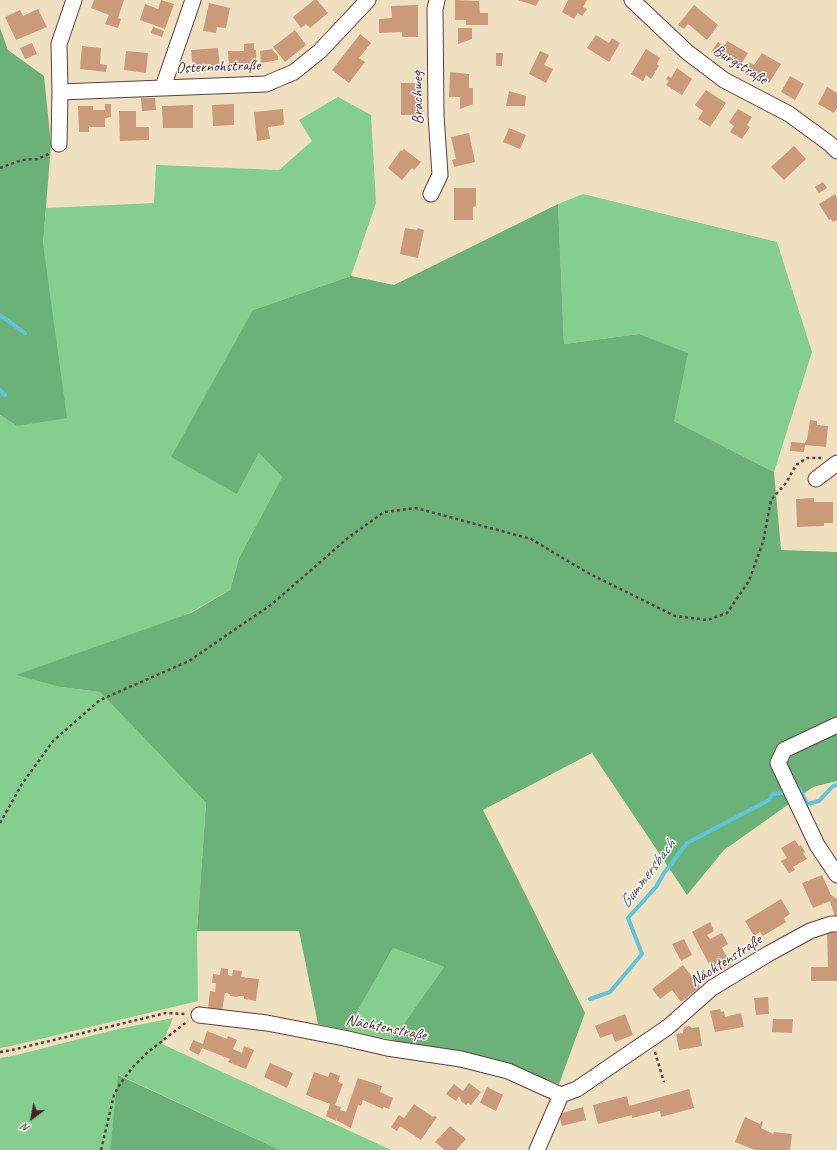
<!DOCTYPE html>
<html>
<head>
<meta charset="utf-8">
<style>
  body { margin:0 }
  #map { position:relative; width:837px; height:1150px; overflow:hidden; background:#efe0c0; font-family:Caveat,sans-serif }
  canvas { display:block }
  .north { position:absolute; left:12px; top:1098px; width:40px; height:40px; -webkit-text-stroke:3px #fdfcf7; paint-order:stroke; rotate:212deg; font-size:11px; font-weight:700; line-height:16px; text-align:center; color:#4a1f2b }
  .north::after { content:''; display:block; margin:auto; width:14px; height:18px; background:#4a1f2b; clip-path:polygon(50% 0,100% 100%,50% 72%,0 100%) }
</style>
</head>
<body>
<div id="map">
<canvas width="837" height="1150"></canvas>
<div class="north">N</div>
</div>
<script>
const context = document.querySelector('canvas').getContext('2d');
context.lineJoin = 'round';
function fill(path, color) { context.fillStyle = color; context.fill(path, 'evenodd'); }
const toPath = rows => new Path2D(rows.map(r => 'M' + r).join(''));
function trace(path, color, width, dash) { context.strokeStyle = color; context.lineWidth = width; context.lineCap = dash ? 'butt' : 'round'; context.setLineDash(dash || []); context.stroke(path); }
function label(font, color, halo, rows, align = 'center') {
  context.font = font + ' Caveat,sans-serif'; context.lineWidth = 3; context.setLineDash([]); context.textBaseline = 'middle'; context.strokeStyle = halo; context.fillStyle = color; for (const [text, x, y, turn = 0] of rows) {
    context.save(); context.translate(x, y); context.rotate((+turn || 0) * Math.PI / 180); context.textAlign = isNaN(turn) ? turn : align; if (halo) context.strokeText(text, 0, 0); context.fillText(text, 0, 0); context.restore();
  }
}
const green = toPath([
  [338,97,371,115,376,203,351,276,253,310,237,494,259,453,282,477,239,558,230,590,61,687,100,692,206,803,197,931,198,1001,11,1046,0,1048,0,415,17,426,43,244,46,208,154,203,156,165,279,170,312,141,299,120],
  [583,194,777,242,812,352,774,472,674,421,639,334,564,344,558,204],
  [393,948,444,967,392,1040,347,1030],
  [173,1018,162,1044,391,1150,280,1150,119,1075,110,1150,0,1150,0,1058,17,1055,118,1029]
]);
const forest = toPath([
  [0,28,8,50,44,76,51,145,43,244,67,418,17,426,0,415],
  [558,204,564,344,639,334,688,353,674,421,774,472,781,550,837,552,837,781,813,787,724,850,687,895,592,753,483,810,585,1013,559,1084,511,1066,392,1040,444,967,393,948,347,1030,318,1024,299,931,197,931,206,803,100,692,61,687,16,675,191,613,230,590,239,558,282,477,259,453,237,494,171,457,253,310,351,276,394,285],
  [118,1075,280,1150,110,1150]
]);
const stream = toPath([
  [0,315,25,333],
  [0,390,5,395],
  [795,786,799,788,807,804,819,801,833,786,837,785],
  [590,999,610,992,642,954,628,918,656,887,664,873,687,843,769,800,773,794,782,793]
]);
const building = toPath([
  [94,0,124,0,118,18,121,19,118,28,105,24,109,15,91,8],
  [161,0,174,4,165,29,140,20,145,4,158,9],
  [314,0,317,0,328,13,310,28,306,24,301,28,293,17],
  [455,0,479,1,480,13,488,13,488,25,466,25,466,20,455,20],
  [518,0,539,0,536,6],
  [568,0,587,0,583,7,587,9,582,16,578,13,574,19,562,12],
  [209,3,230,8,226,28,217,27,216,33,203,31],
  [418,5,418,37,402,37,402,32,379,33,379,19,392,18,391,6],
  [694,5,718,25,707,40,688,24,684,29,678,25],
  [38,9,47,27,16,40,5,17,20,10,23,16],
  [153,27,164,31,162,37,151,33],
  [458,28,472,28,472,39,458,44],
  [295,30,306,45,285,62,273,47],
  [360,34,371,43,359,58,365,62,349,83,332,70],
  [596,35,609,43,612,38,620,43,609,62,587,48],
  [727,41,748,53,740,66,724,57,722,59,711,52,718,42,724,46],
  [32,43,37,54,25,59,20,48],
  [254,43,254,50,256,50,257,69,236,70,236,66,229,66,228,51,244,51,244,44],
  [82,46,101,48,100,64,107,65,106,72,80,69],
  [218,48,220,70,193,72,191,50],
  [272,49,278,56,278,60,261,63,260,51],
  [646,49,660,58,657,64,659,66,651,79,646,75,643,81,631,74],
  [126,51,148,53,146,73,124,70],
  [540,51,549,55,544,65,553,69,546,83,529,74],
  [496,53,503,53,502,66,496,66],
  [762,53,781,64,769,83,750,72,748,76,743,73,749,62,754,65],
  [677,68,692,79,682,95,666,85,669,81,666,79,668,76,671,78],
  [450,72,469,74,469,88,473,88,473,104,460,109,460,97,449,97],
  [790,76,804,84,795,100,781,92],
  [401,83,422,83,423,115,401,115],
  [827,87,837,93,837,108,834,113,818,104],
  [706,90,726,103,710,127,698,119,703,111,695,105],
  [509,91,526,96,525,106,506,106],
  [141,98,155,98,156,110,142,111],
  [105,104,111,104,111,117,105,118,105,127,89,127,89,132,79,132,78,106,93,106,93,110,105,110],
  [234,104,234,125,213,126,212,105],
  [193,105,193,128,163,128,162,106],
  [283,109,284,125,268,127,270,139,257,141,254,112],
  [738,109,752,117,747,125,750,127,742,139,730,132,734,126,729,122],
  [119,111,136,111,136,127,149,127,149,140,120,141],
  [509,128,526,135,520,149,503,142],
  [469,133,475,162,454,167,452,160,456,159,451,137],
  [794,146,806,159,784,180,771,167],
  [404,149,421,162,414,170,412,168,402,180,388,168,401,150,402,151],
  [823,182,827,188,819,193,815,187],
  [454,188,476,188,476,206,473,207,473,220,454,220],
  [835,194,837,198,837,220,833,222,831,219,829,220,819,204],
  [405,228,417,230,418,228,424,230,418,258,400,254],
  [810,420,817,421,817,425,828,426,826,447,805,445,804,452,790,451,791,442,805,443,806,440,807,440],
  [814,498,814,502,833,502,833,523,824,523,824,526,797,527,796,499],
  [795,840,799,846,801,845,805,852,803,853,807,859,793,867,795,870,789,873,781,861,787,858,781,848],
  [822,875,831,895,837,899,837,916,835,917,830,901,813,908,802,883],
  [781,899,790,914,784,918,786,922,763,936,760,932,754,936,745,921],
  [710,922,714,931,707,935,710,939,722,933,728,944,722,948,731,965,717,972,712,963,709,964,692,932],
  [827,930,837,930,837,981,811,981,811,967,828,967],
  [684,939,692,955,681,961,672,944],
  [683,965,700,987,681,1002,672,990,660,999,652,989],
  [221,968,228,969,228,975,232,976,233,970,242,971,241,977,259,979,256,1001,244,999,244,996,238,996,238,997,230,996,230,994,225,993,222,1011,208,1009,210,991,215,992,216,983,212,983,213,974,220,975],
  [768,997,769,1014,756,1015,754,998],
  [720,1009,721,1012,724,1011,725,1017,741,1013,744,1027,715,1032,710,1011],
  [625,1014,633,1035,615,1042,612,1034,600,1038,595,1026],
  [773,1019,793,1019,792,1033,772,1032],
  [689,1026,692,1028,699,1027,702,1046,679,1050,676,1034,683,1033,683,1030,685,1027],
  [207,1031,227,1039,228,1036,237,1040,233,1049,242,1053,244,1046,254,1050,246,1069,228,1062,230,1059,202,1048,199,1055,189,1050,193,1040,203,1044],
  [270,1063,293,1073,287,1088,264,1077],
  [314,1072,328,1077,330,1072,340,1076,338,1082,343,1084,335,1105,341,1107,336,1121,326,1116,330,1104,306,1095],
  [358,1078,382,1086,380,1092,393,1098,389,1109,384,1107,383,1109,363,1100,361,1106,358,1105,351,1128,336,1120,340,1110,346,1112],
  [469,1083,481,1092,471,1105,468,1103,466,1105,462,1102,459,1096,456,1101,446,1094,454,1084,463,1091],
  [487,1087,503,1095,496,1111,480,1103],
  [689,1089,694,1108,661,1117,660,1111,632,1118,632,1115,598,1124,593,1105,627,1096,629,1106],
  [414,1104,433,1117,434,1116,437,1117,421,1140,400,1126,397,1131,391,1127,399,1115,404,1118],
  [583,1107,586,1120,562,1126,559,1114],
  [745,1117,760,1124,761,1121,763,1122,761,1128,773,1134,774,1132,792,1134,790,1150,755,1150,735,1142],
  [450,1126,466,1139,456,1150,445,1150,435,1142]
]);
const path = toPath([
  [0,168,22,160,37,159,47,155,50,152],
  [0,823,22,784,53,741,100,700,189,661,272,604,349,537,384,512,416,508,531,539,588,573,675,616,708,620,727,613,749,581,763,542,771,500,786,483,796,465,807,458,821,458],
  [0,1052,12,1050,166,1013,185,1014],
  [655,1052,664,1082],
  [101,1150,114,1095,120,1084,132,1068,148,1052,188,1021]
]);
const minor = toPath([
  [632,0,687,52,724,80,789,114,830,144,837,151],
  [163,87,193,0],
  [60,92,59,44,74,0],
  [59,144,60,92,266,84,294,72,320,51,368,0],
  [431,194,440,175,436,115,435,9,437,0],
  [816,479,837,463],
  [837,725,784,750,778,763,817,845,837,875],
  [199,1015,267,1023,344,1038,387,1048,461,1059,508,1071,561,1095,577,1089,668,1027,712,988,768,954,810,931,831,924,837,924],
  [537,1150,561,1095]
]);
const streetNames = [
  ["Burgstraße",740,65,32],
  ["Osternohstraße",218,67,-2],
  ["Brachweg",418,98,-91],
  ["Nächtenstraße",726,961,-33],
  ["Nächtenstraße",386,1028,11]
];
const waterNames = [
  ["Gummersbach",648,874,-53]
];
fill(green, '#84cf8d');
fill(forest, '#6bb278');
trace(stream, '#60c4de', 4);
fill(building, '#cb9a7a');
trace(minor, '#633c41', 17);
trace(path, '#633c41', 2.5, [3, 3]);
trace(minor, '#fff', 15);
label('16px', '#4a1f2b', '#fdfcf7', streetNames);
label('italic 17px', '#52596a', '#fdfcf7', waterNames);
</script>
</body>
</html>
